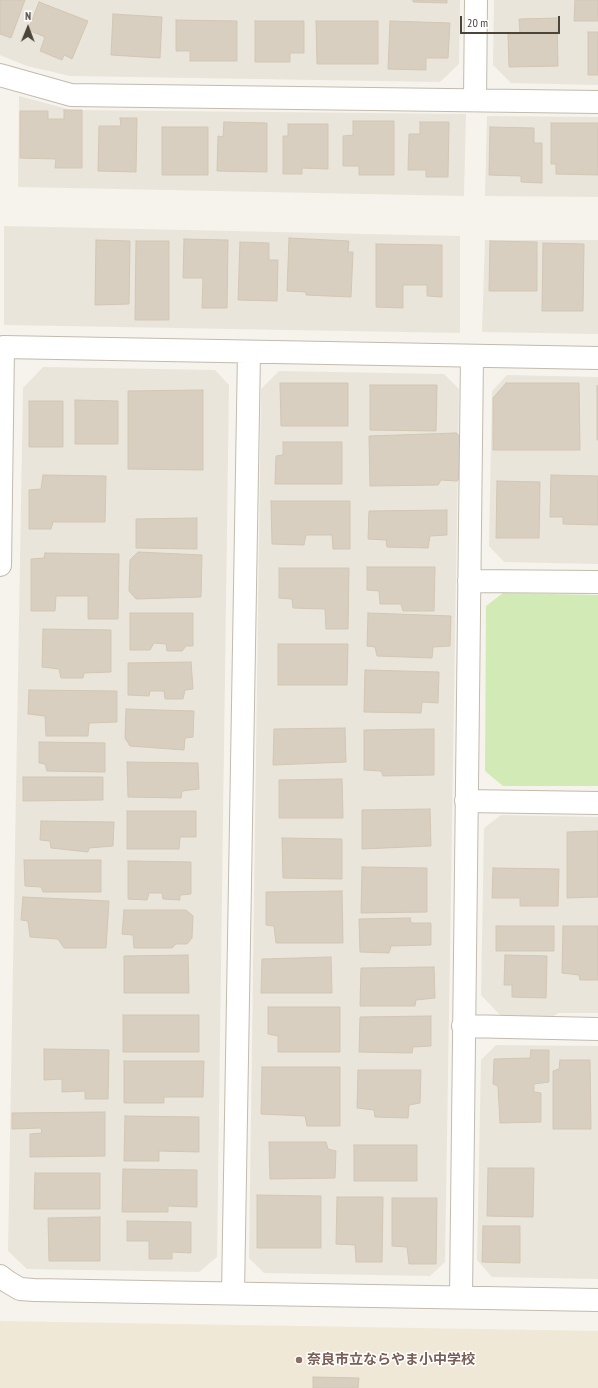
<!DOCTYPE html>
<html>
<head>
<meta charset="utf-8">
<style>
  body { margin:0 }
  #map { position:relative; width:598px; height:1388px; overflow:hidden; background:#f6f3ec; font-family:"PT Sans Narrow",sans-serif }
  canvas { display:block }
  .north { position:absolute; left:8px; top:8px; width:40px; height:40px; -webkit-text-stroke:3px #fff; paint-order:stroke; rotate:1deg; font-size:11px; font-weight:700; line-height:16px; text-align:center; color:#4b4439 }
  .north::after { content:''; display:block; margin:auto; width:14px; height:18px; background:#4b4439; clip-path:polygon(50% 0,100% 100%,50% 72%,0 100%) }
  .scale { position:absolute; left:460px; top:16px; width:100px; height:18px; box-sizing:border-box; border:2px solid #4b4439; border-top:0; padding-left:5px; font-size:12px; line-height:14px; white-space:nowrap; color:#4b4439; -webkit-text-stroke:3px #fff; paint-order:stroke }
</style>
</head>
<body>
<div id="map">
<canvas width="598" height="1388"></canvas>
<div class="north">N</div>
<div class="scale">20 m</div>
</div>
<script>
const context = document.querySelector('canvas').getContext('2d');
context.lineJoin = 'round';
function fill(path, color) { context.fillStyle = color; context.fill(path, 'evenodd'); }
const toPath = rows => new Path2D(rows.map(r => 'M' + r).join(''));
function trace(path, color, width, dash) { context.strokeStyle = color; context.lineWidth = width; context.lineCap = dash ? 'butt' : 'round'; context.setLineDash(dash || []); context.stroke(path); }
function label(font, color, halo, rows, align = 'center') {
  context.font = font + ' "PT Sans Narrow","Noto Sans JP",sans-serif'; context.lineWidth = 3; context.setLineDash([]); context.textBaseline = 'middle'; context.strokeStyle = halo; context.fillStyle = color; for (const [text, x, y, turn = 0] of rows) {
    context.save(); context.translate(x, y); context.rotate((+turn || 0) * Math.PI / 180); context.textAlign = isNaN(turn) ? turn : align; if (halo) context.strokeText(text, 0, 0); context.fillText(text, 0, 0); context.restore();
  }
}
const residential = toPath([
  [0,0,460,0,459,64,440,82,70,76,27,66,0,55],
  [494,0,598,0,598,85,511,83,493,65],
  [19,96,71,110,466,114,464,196,18,187],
  [487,116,598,117,598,197,485,196],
  [4,226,460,236,460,333,4,325],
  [485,240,598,240,598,334,482,332],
  [43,367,215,370,229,385,217,1257,199,1272,27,1269,8,1251,23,388],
  [279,371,444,374,459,389,445,1262,430,1276,264,1273,249,1258,261,389],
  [507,375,598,377,598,564,504,562,489,546,492,391],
  [501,815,598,817,598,1013,558,1013,551,1018,502,1017,481,995,484,828],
  [496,1045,598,1046,598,1279,492,1277,477,1260,481,1060]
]);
const education = toPath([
  [0,1321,598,1331,598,1388,0,1388]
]);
const green = toPath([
  [503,593,598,595,598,786,503,786,485,771,486,606]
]);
const building = toPath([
  [0,0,25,0,11,38,0,34,0,0],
  [413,0,447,0,447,3,413,2,413,0],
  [575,0,598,0,598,21,574,21,575,0],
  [39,2,88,21,72,59,64,55,62,60,40,51,45,37,28,30,39,2],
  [113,14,162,17,160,58,111,55,113,14],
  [557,18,558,66,509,67,508,34,520,34,519,19,557,18],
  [176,20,237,21,237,61,190,61,190,51,176,51,176,20],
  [255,21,304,21,304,53,290,53,290,62,255,62,255,21],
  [316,21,378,21,378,64,317,64,316,21],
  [390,21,450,23,448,58,426,58,426,70,388,69,390,21],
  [588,32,598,32,598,75,588,75,588,32],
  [64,110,82,110,82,168,55,168,56,159,20,158,20,111,48,111,48,119,64,119,64,110],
  [120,118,137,118,136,172,98,171,99,126,121,126,120,118],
  [353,121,394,121,394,175,359,175,359,166,343,166,343,136,353,135,353,121],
  [224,122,267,123,267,172,217,171,218,136,223,137,224,122],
  [420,122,449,122,448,177,426,177,426,170,408,170,409,134,420,134,420,122],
  [551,123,598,123,598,175,556,174,556,164,551,164,551,123],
  [288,124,328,124,328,169,302,168,302,174,283,174,283,136,288,136,288,124],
  [162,127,208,127,208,175,162,175,162,127],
  [490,127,534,128,534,143,542,143,542,183,521,182,521,176,489,175,490,127],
  [289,238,349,241,348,252,353,252,351,297,306,295,306,292,287,291,289,238],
  [184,239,228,240,227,308,202,308,203,278,183,278,184,239],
  [96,240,130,241,129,304,95,305,96,240],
  [136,241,169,241,169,320,135,320,136,241],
  [490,241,537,242,537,291,489,291,490,241],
  [240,242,269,243,269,260,278,260,277,301,238,300,240,242],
  [543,243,584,244,583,311,542,311,543,243],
  [376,244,442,245,442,297,427,296,427,285,403,285,403,308,376,307,376,244],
  [280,383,348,383,348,426,281,426,280,383],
  [506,383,579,383,580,450,493,450,493,398,506,383],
  [370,385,437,385,436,431,370,430,370,385],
  [597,386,598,386,598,440,597,440,597,386],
  [203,390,203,470,128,469,128,391,203,390],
  [75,400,118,401,118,444,75,444,75,400],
  [29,401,63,401,63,447,29,447,29,401],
  [456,433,460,436,459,479,457,481,441,480,438,485,370,486,369,436,456,433],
  [283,442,342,442,342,484,275,484,276,456,283,455,283,442],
  [43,475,106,476,105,522,53,522,51,529,29,529,29,490,41,489,43,475],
  [551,475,598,476,598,525,563,524,563,517,550,517,551,475],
  [497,481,540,482,539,538,496,538,497,481],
  [271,501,350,501,350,549,333,549,332,535,306,535,304,545,272,544,271,501],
  [447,510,447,535,430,536,428,548,387,547,386,540,368,539,369,511,447,510],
  [197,518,197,549,136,548,136,519,197,518],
  [138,552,202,555,201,597,136,599,129,591,130,560,138,552],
  [45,553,119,554,118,619,88,619,88,596,56,596,55,611,31,611,31,559,44,558,45,553],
  [367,567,435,567,434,611,403,611,401,604,380,604,379,591,367,590,367,567],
  [279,568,349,568,348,629,326,629,325,609,293,608,292,599,279,598,279,568],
  [130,613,193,613,193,646,186,646,182,651,167,651,166,644,154,643,150,650,130,650,130,613],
  [368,613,451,616,450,646,433,647,432,658,377,656,375,647,367,646,368,613],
  [43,629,111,630,111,672,84,673,83,678,61,678,59,669,42,667,43,629],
  [278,644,348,644,347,685,278,685,278,644],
  [191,662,193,689,185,690,183,699,165,699,164,691,150,691,149,696,128,695,128,663,191,662],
  [365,670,439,672,438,703,422,702,421,713,364,712,365,670],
  [29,690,117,691,117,722,89,723,88,736,46,736,45,716,28,714,29,690],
  [126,709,194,711,193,737,185,738,184,750,130,746,125,738,126,709],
  [345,728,346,762,273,765,274,729,345,728],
  [434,729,434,775,383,776,381,771,364,770,364,730,434,729],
  [39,742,105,743,105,772,47,771,45,764,39,763,39,742],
  [127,762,198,763,199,789,182,791,181,798,128,797,127,762],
  [23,777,103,777,103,800,23,801,23,777],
  [342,779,343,818,279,818,279,780,342,779],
  [430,809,431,846,362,849,362,810,430,809],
  [127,811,196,811,196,837,180,837,179,849,127,849,127,811],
  [41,821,114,822,113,846,89,848,88,852,51,848,50,841,40,840,41,821],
  [598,831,598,897,567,898,567,832,598,831],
  [282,838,342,839,342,879,283,878,282,838],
  [24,860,101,860,101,892,43,892,41,887,25,886,24,860],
  [128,861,191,862,191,894,180,895,180,900,163,899,162,893,149,893,147,900,128,899,128,861],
  [362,867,427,868,427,912,361,913,362,867],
  [493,868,559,869,558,906,520,906,520,898,492,898,493,868],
  [342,891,343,943,276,943,274,926,266,925,266,892,342,891],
  [23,897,109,901,106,948,64,948,58,939,30,937,28,921,21,920,23,897],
  [124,910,186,910,193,916,192,938,187,944,176,944,172,948,134,948,133,935,122,934,124,910],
  [410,918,411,923,431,923,431,945,391,946,389,953,360,952,359,919,410,918],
  [496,926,554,926,554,951,496,951,496,926],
  [563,926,598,926,598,980,580,980,579,975,562,973,563,926],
  [188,955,189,993,124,993,124,956,188,955],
  [505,955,547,956,546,998,512,997,512,985,504,985,505,955],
  [331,957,332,993,261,993,262,959,331,957],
  [434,967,435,998,416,1000,415,1006,360,1006,361,968,434,967],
  [268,1007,340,1007,340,1052,278,1052,278,1036,268,1034,268,1007],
  [123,1015,199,1015,199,1052,123,1052,123,1015],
  [431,1016,431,1046,413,1047,412,1053,359,1052,360,1017,431,1016],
  [44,1049,109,1050,108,1099,85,1099,85,1091,62,1092,62,1079,44,1080,44,1049],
  [531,1050,549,1050,549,1082,534,1084,534,1092,541,1093,541,1122,500,1123,498,1086,493,1084,494,1059,530,1058,531,1050],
  [560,1060,590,1060,591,1129,553,1129,553,1071,559,1069,560,1060],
  [124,1061,204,1061,203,1097,164,1097,164,1103,124,1103,124,1061],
  [262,1067,340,1067,340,1126,307,1126,305,1116,261,1114,262,1067],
  [358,1070,421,1070,420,1103,409,1105,408,1118,375,1117,374,1110,357,1108,358,1070],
  [105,1112,105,1156,30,1157,30,1134,42,1133,41,1128,12,1129,12,1113,105,1112],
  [125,1116,199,1117,199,1152,159,1151,159,1161,124,1161,125,1116],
  [269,1142,326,1142,328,1149,336,1151,335,1178,270,1179,269,1142],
  [354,1145,417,1145,417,1181,354,1181,354,1145],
  [488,1168,534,1168,533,1217,487,1216,488,1168],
  [123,1169,197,1170,197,1207,168,1206,168,1212,122,1212,123,1169],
  [35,1173,100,1173,100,1209,34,1209,35,1173],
  [257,1195,321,1196,321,1248,257,1248,257,1195],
  [337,1197,383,1197,382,1262,356,1262,355,1245,336,1244,337,1197],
  [392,1198,437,1198,436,1264,409,1264,407,1247,392,1246,392,1198],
  [100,1217,100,1261,49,1261,48,1218,100,1217],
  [127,1221,191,1222,191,1253,172,1252,172,1259,149,1259,149,1241,127,1241,127,1221],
  [483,1226,520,1226,520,1263,482,1262,483,1226],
  [313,1377,359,1378,358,1388,313,1388,313,1377]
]);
const minor = toPath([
  [0,75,71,95,598,102],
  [475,100,476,0],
  [0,565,3,347,598,358],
  [469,581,598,582],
  [466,801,598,803],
  [463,1026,598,1029],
  [0,1276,8,1282,20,1289,34,1290,598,1300],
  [233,1293,249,352],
  [461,1297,472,356]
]);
const markers = [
  [299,1360,4,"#8d6e63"]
];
const educationNames = [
  ["奈良市立ならやま小中学校",307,1360]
];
fill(residential, '#eae5da');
fill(education, '#efe8d6');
fill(green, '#d2eab5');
fill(building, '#d8cfc1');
trace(building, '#d3c7b4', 1);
trace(minor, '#c2bbae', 24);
trace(minor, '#fff', 22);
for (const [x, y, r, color] of markers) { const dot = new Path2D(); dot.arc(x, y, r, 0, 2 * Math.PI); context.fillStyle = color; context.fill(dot); trace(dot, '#fff', 1.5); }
label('bold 14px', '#785e54', '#fff', educationNames, 'left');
</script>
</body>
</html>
